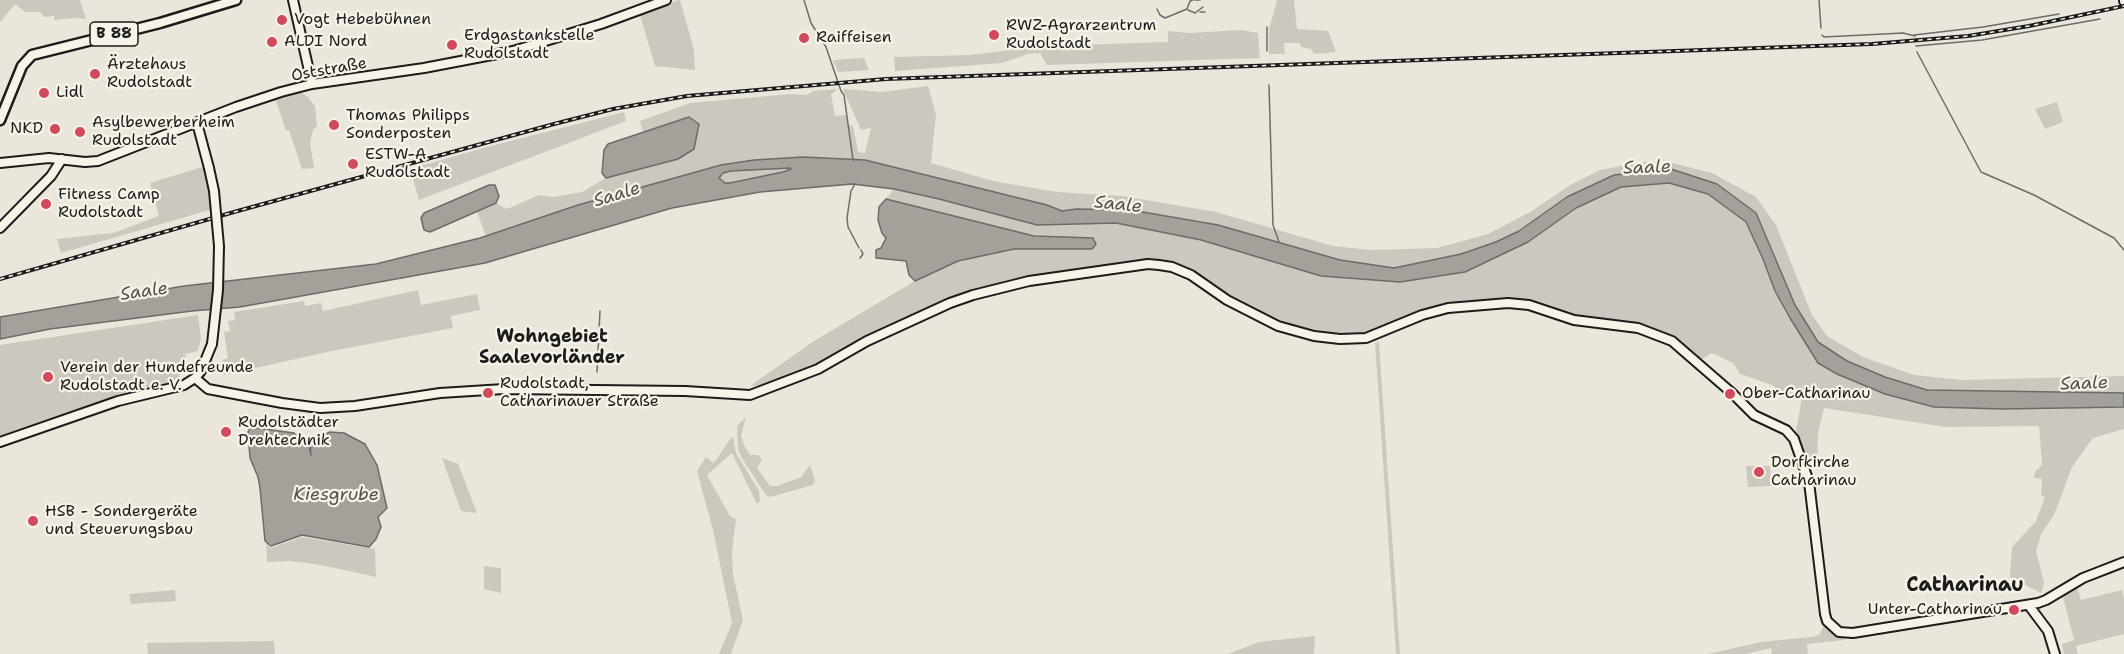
<!DOCTYPE html>
<html>
<head>
<meta charset="utf-8">
<style>
  body { margin:0 }
  canvas { display:block; background:#eae6dc }
</style>
</head>
<body>
<canvas width="2124" height="654"></canvas>
<script>
const context = document.querySelector('canvas').getContext('2d');
context.lineJoin = 'round';
function fill(path, color) { context.fillStyle = color; context.fill(path, 'evenodd'); }
const toPath = rows => new Path2D(rows.map(r => 'M' + r).join(''));
function trace(path, color, width, dash) { context.strokeStyle = color; context.lineWidth = width; context.lineCap = dash ? 'butt' : 'round'; context.setLineDash(dash || []); context.stroke(path); }
function label(font, color, halo, rows, align = 'center') {
  context.font = font + ' "Shantell Sans",sans-serif'; context.lineWidth = 4.5; context.setLineDash([]); context.textBaseline = 'middle'; context.strokeStyle = halo; context.fillStyle = color; for (const [text, x, y, turn = 0] of rows) {
    context.save(); context.translate(x, y); context.rotate((+turn || 0) * Math.PI / 180); context.textAlign = isNaN(turn) ? turn : align; if (halo) context.strokeText(text, 0, 0); context.fillText(text, 0, 0); context.restore();
  }
}
const green = toPath([
  [0,0,80,0,86,19,74,18,54,20,54,16,44,17,40,12,25,12,15,4,0,22],
  [678,0,680,0,694,50,695,70,655,66,640,15],
  [1277,0,1294,0,1297,29,1328,31,1336,52,1314,54,1311,49,1301,47,1300,43,1284,43,1285,54,1269,54,1269,29],
  [1241,30,1258,33,1260,58,1047,65,1040,53,1028,54,1002,63,895,71,894,57,970,55,1042,46,1168,42,1168,31,1190,33],
  [864,58,869,70,838,72,833,60],
  [928,86,936,115,931,163,993,181,1057,192,1122,196,1216,212,1333,246,1371,250,1437,248,1488,234,1532,211,1570,185,1600,170,1640,162,1673,163,1712,173,1756,197,1776,225,1812,315,1827,336,1863,357,1914,375,1962,380,2124,376,2124,393,1927,390,1885,377,1847,361,1818,342,1795,305,1756,213,1671,169,1567,197,1519,231,1496,242,1461,254,1394,268,1340,260,1218,225,1131,210,1076,209,1062,211,1047,205,865,160,803,157,754,160,721,165,578,205,486,236,477,212,496,203,507,209,539,195,553,197,582,192,606,178,678,159,689,117,643,132,640,121,690,103,790,94,807,95,813,91,836,89,836,91,831,94,835,116,847,115,848,125,853,126,858,152,865,153,871,128,861,130,843,89,882,92],
  [300,92,307,96,315,106,317,126,313,130,310,142,314,168,302,169,289,130,286,131,276,101,277,98],
  [2057,102,2063,122,2045,129,2035,109],
  [624,112,626,121,419,200,410,169,487,147],
  [202,167,206,169,213,209,61,253,57,239,113,233,159,216,150,183],
  [790,168,792,169,783,172,730,183,725,183,719,178,723,173,731,171],
  [1669,183,1708,194,1746,222,1763,259,1775,291,1818,363,1934,407,2002,409,2124,407,2124,429,2093,438,2072,467,2054,515,2041,534,2036,551,2044,583,2041,593,2010,577,2012,547,2036,521,2045,497,2041,495,2042,479,2034,478,2035,472,2042,465,2039,426,1946,427,1824,408,1818,433,1817,463,1807,467,1796,432,1802,396,1780,391,1772,385,1740,374,1733,363,1712,353,1700,360,1674,340,1651,328,1629,323,1585,319,1527,299,1495,299,1455,302,1407,316,1370,334,1341,336,1315,332,1280,324,1227,297,1201,276,1169,261,1149,259,1103,268,1011,279,951,299,867,338,821,368,778,385,750,386,814,341,915,281,958,261,1014,249,1092,249,1092,238,1035,236,886,199,894,189,939,199,1037,225,1116,223,1400,282,1465,272,1528,242,1576,208,1621,187],
  [418,290,421,305,477,294,480,310,451,316,453,328,332,351,224,375,222,360,228,358,224,332,230,331,228,321,235,320,234,312,304,301,305,306,321,303,323,311],
  [198,315,201,338,198,351,185,354,187,367,178,369,181,383,117,398,0,436,0,345],
  [1379,342,1400,654,1396,654,1375,343],
  [746,417,741,436,745,447,750,455,758,455,762,460,757,468,770,486,777,486,801,477,810,465,815,480,813,485,770,497,766,495,741,457,738,448,737,426],
  [733,437,736,453,759,491,760,501,757,504,732,453,707,475,730,516,736,519,732,552,733,574,743,620,731,654,719,654,732,623,713,530,697,471,706,457,714,463,730,439],
  [442,458,458,464,477,513,461,511],
  [1746,466,1770,466,1771,486,1748,487],
  [302,537,375,549,376,577,321,565,289,561,267,562,266,543,271,548],
  [484,566,501,568,501,593,484,589],
  [2076,584,2081,600,2122,590,2124,599,2124,634,2076,646,2078,654,2064,654,2062,644,2074,640,2062,593],
  [175,590,176,601,131,604,129,594],
  [1825,623,1829,628,1844,637,1844,640,1807,644,1808,654,1772,654,1771,648,1746,654,1708,654,1761,642,1811,637,1819,635],
  [1315,636,1314,654,1228,654,1259,642],
  [274,641,275,654,148,654,147,643]
]);
const water = toPath([
  [689,117,699,124,694,149,678,159,606,178,602,173,604,150,608,144,689,117],
  [803,157,865,160,1047,205,1062,211,1076,209,1131,210,1218,225,1340,260,1394,268,1461,254,1496,242,1519,231,1567,197,1614,175,1671,169,1717,184,1756,213,1795,305,1818,342,1847,361,1885,377,1927,390,2124,393,2124,407,2002,409,1934,407,1885,394,1837,374,1818,363,1790,318,1775,291,1763,259,1746,222,1708,194,1669,183,1621,187,1576,208,1528,242,1465,272,1400,282,1321,276,1201,240,1116,223,1037,225,939,199,894,189,852,184,760,192,672,208,485,263,240,307,192,311,50,329,0,339,0,317,184,286,376,264,480,238,578,205,721,165,754,160,803,157],
  [790,168,791,169,783,172,730,183,725,183,719,178,723,173,731,171,790,168],
  [489,185,495,185,499,196,496,203,430,232,424,230,421,218,424,213,489,185],
  [886,199,1034,236,1093,238,1096,244,1092,249,1014,249,958,261,915,281,909,275,906,261,876,258,876,250,881,248,886,238,882,233,878,220,879,207,886,199],
  [250,427,294,433,301,439,308,441,311,455,310,441,330,432,344,433,365,444,377,465,387,508,378,517,381,527,376,539,369,547,302,535,271,546,265,541,260,488,258,477,250,458,248,432,250,427]
]);
const stream = toPath([
  [804,0,811,23,826,47,841,91,844,95,853,160],
  [1195,0,1200,0],
  [1819,0,1821,28],
  [1157,9,1160,15,1165,18,1187,9,1190,1,1193,0],
  [1188,10,1195,13,1203,7],
  [1200,12,1205,12],
  [1267,27,1267,51],
  [1822,35,1824,37,1903,33,1915,36],
  [1914,35,1983,27,2059,14],
  [1916,46,1982,40,2100,19],
  [1917,52,1981,172,2034,195,2114,238,2124,250],
  [1269,85,1273,225,1279,242],
  [855,184,851,191,847,218,848,227,859,248],
  [860,258,863,254,861,250],
  [597,372,600,311]
]);
const secondary = toPath([
  [293,0,312,84],
  [2124,0,2124,1],
  [197,123,209,168],
  [0,163,49,158,85,162,98,161,236,107,281,92,312,84,424,68,513,51,601,24,666,0],
  [0,228,51,176,62,159],
  [195,378,208,389,282,403,320,408,355,406,440,393,504,389,685,391,750,395,818,369,867,341,950,303,973,295,1029,281,1148,264,1159,265,1172,267,1191,275,1227,300,1278,326,1314,336,1340,339,1366,338,1422,315,1448,308,1508,303,1529,305,1574,320,1638,328,1672,341,1732,393,1754,415,1786,430,1794,439,1809,482,1825,614,1827,621,1839,632,1853,633,2038,603,2046,600,2083,578,2124,562],
  [0,442,118,401,184,385,195,378,201,371,212,344],
  [2031,604,2030,607,2048,631,2055,654]
]);
const primary = toPath([
  [0,120,22,66,32,55,160,23,236,0]
]);
const rail = toPath([
  [0,279,234,212,554,124,613,109,687,96,886,79,1872,44,1968,36,2029,26,2124,6]
]);
const secondaryBridge = toPath([
  [209,168,214,191,219,246,218,290,212,344]
]);
const markers = [
  [282,20,6,"#d1495b"],
  [994,35,6,"#d1495b"],
  [804,38,6,"#d1495b"],
  [272,42,6,"#d1495b"],
  [452,45,6,"#d1495b"],
  [95,74,6,"#d1495b"],
  [44,93,6,"#d1495b"],
  [334,125,6,"#d1495b"],
  [55,129,6,"#d1495b"],
  [80,132,6,"#d1495b"],
  [353,164,6,"#d1495b"],
  [46,204,6,"#d1495b"],
  [48,377,6,"#d1495b"],
  [488,393,6,"#d1495b"],
  [1730,394,6,"#d1495b"],
  [226,432,6,"#d1495b"],
  [1759,472,6,"#d1495b"],
  [33,521,6,"#d1495b"],
  [2014,610,6,"#d1495b"]
];
const shields = [
  [114,34,48]
];
const shieldNames = [
  ["B 88",114,34]
];
const poiNames = [
  ["Vogt Hebebühnen",294,20],
  ["RWZ-Agrarzentrum",1006,26],
  ["Rudolstadt",1006,44],
  ["Erdgastankstelle",464,36],
  ["Rudolstadt",464,54],
  ["Raiffeisen",816,38],
  ["ALDI Nord",284,42],
  ["Ärztehaus",107,65],
  ["Rudolstadt",107,83],
  ["Lidl",56,93],
  ["Thomas Philipps",346,116],
  ["Sonderposten",346,134],
  ["Asylbewerberheim",92,123],
  ["Rudolstadt",92,141],
  ["NKD",43,129,"right"],
  ["ESTW-A",365,155],
  ["Rudolstadt",365,173],
  ["Fitness Camp",58,195],
  ["Rudolstadt",58,213],
  ["Verein der Hundefreunde",60,368],
  ["Rudolstadt e. V.",60,386],
  ["Rudolstadt,",500,384],
  ["Catharinauer Straße",500,402],
  ["Ober-Catharinau",1742,394],
  ["Rudolstädter",238,423],
  ["Drehtechnik",238,441],
  ["Dorfkirche",1771,463],
  ["Catharinau",1771,481],
  ["HSB - Sondergeräte",45,512],
  ["und Steuerungsbau",45,530],
  ["Unter-Catharinau",2002,610,"right"]
];
const streetNames = [
  ["Oststraße",329,70,-10]
];
const waterNames = [
  ["Saale",1647,168,-2],
  ["Saale",617,195,-17],
  ["Saale",1118,205,6],
  ["Saale",144,292,-8],
  ["Saale",2084,384,-2],
  ["Kiesgrube",336,495]
];
const neighbourhoodNames = [
  ["Wohngebiet",552,337],
  ["Saalevorländer",552,358]
];
const quarterNames = [
  ["Catharinau",1965,586]
];
fill(green, '#ccc8c0');
fill(water, '#a3a19a');
trace(water, '#6d6c68', 1.5);
trace(stream, '#6d6c68', 1.5);
trace(secondary, '#1c1c1c', 12);
trace(primary, '#1c1c1c', 13);
trace(secondary, '#f7f3e8', 8);
trace(primary, '#f7f3e8', 8);
trace(rail, '#1c1c1c', 4);
trace(rail, '#f7f3e8', 1.5, [4.5]);
trace(secondaryBridge, '#1c1c1c', 12, []);
trace(secondaryBridge, '#f7f3e8', 8);
for (const [x, y, r, color] of markers) { const dot = new Path2D(); dot.arc(x, y, r, 0, 2 * Math.PI); context.fillStyle = color; context.fill(dot); trace(dot, '#f7f3e8', 2); }
for (const [x, y, w] of shields) { const box = new Path2D(); box.roundRect(x - w / 2, y - 12, w, 24, 4.5); context.fillStyle = '#f7f3e8'; context.fill(box); trace(box, '#1c1c1c', 1.5); }
label('bold 15px', '#1c1c1c', null, shieldNames);
label('16px', '#1c1c1c', '#f7f3e8', poiNames, 'left');
label('16px', '#1c1c1c', '#f7f3e8', streetNames);
label('italic 18px', '#52514e', '#f7f3e8', waterNames);
label('bold 18px', '#1c1c1c', '#f7f3e8', neighbourhoodNames);
label('bold 20px', '#1c1c1c', '#f7f3e8', quarterNames);
</script>
</body>
</html>
